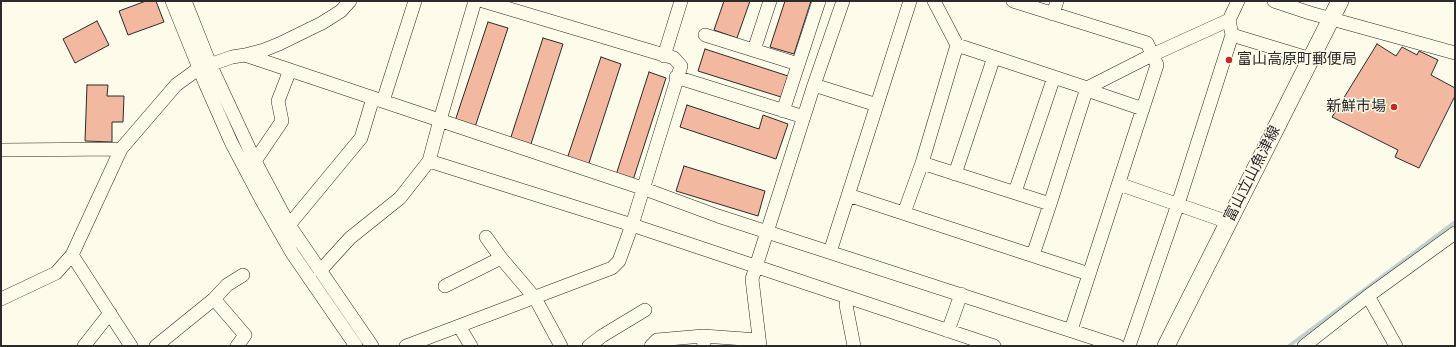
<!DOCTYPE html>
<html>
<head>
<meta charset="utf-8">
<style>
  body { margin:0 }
  #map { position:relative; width:1456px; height:347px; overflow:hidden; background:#fdfbea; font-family:"Titillium Web",sans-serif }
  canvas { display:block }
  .frame { position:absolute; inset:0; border:2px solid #2b2b2b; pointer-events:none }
</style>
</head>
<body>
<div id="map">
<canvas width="1456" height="347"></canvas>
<div class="frame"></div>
</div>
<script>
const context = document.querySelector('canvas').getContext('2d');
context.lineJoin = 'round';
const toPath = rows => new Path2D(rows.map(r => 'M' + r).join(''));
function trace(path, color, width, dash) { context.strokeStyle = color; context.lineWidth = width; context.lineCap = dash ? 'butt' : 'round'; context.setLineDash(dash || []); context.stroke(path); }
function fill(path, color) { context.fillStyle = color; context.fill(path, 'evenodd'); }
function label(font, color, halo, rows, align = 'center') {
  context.font = font + ' "Titillium Web","Noto Sans JP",sans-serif'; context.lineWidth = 3; context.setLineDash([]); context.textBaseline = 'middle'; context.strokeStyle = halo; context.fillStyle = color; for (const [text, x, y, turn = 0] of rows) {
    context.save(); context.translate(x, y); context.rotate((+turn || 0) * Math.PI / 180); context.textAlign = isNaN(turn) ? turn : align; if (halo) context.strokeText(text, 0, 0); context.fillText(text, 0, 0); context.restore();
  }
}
const stream = toPath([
  [1289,346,1455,222]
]);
const building = toPath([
  [146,1,156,1,164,22,128,35,119,11,146,1],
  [724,1,750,1,737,38,714,30,724,1],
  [785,1,811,1,794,54,770,47,785,1],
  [97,21,109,45,75,63,63,39,97,21],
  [488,22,508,28,474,130,454,124,488,22],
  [543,38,563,44,530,147,510,140,543,38],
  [1377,44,1396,56,1402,47,1417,55,1419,51,1438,60,1431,75,1455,88,1455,96,1419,168,1395,157,1398,150,1332,117,1377,44],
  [705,49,788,76,781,97,698,71,705,49],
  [601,57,621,64,588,166,567,159,601,57],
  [649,72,666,78,633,180,616,175,649,72],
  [87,85,108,85,107,96,124,96,123,122,112,122,112,142,85,141,87,85],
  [687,105,759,129,763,115,788,124,776,159,680,127,687,105],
  [684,166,765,191,758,216,676,191,684,166]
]);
const minor = toPath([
  [172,1,205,83,231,142,261,199,292,253,356,346],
  [185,1,210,64,255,161,289,225,372,346],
  [475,1,440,120,429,161,632,225,994,346],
  [934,1,957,45],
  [1013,1,1147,43,1157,65,1071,330],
  [1274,1,1310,13,1455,53],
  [1053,14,1057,1],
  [705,35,798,64],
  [1232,35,1311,59],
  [754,50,770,1],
  [245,55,642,188,718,216,1118,346],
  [664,56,681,1],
  [676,77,804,117],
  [814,85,877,105],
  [383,101,415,1],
  [1143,109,1093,92,1087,88,957,45,922,163,1050,204,1087,88,1152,55,1229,20,1238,1],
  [783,111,819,1],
  [1,150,121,149],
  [255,161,282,121,278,101,290,70],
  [955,174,994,57],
  [1119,184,1228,222],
  [1015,192,1054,77],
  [848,195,1089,274],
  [904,213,922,163],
  [289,225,361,138,373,98],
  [830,252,910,1],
  [72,255,131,346],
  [1033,255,1050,204],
  [501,258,535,298,561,346],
  [320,271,350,238,400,198,429,161],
  [445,286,501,258,486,237],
  [1368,296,1396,346],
  [848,297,846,305,854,346],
  [1,299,56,273,72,255,121,149,176,85,198,69,232,57,245,55,264,50,279,44,322,23,341,11,350,1],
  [459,326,471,346],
  [948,331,961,294],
  [84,346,110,313],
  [156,346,214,299],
  [237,346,245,335,214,299,227,285,243,275],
  [406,346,612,268,619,261,632,225,681,66,674,58,483,1],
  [589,346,602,336,645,310],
  [651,346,657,340,703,336],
  [704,346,703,336,759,340],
  [760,346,752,279,814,85,843,1],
  [1129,346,1178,204,1232,35,1229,20],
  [1304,346,1368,296,1455,233]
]);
const major = toPath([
  [1166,346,1340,1]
]);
const markers = [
  [1229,60,4,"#c62828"],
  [1394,107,4,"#c62828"]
];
const poiNames = [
  ["富山高原町郵便局",1237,60],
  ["新鮮市場",1386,107,"right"]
];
const streetNames = [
  ["富山立山魚津線",1253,174,-63]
];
trace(stream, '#c7d0d0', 3.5);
fill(building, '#f2b8a0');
trace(building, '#2b2b2b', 1);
trace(minor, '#2b2b2b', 14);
trace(major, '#2b2b2b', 18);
trace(minor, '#fdfbea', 13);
trace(major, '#fdfbea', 17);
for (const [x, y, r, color] of markers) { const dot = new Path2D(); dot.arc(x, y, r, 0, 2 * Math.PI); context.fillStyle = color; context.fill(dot); trace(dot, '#fdfbea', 1.5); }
label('15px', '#2b2b2b', '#fdfbea', poiNames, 'left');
label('15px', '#2b2b2b', '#fdfbea', streetNames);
</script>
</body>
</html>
